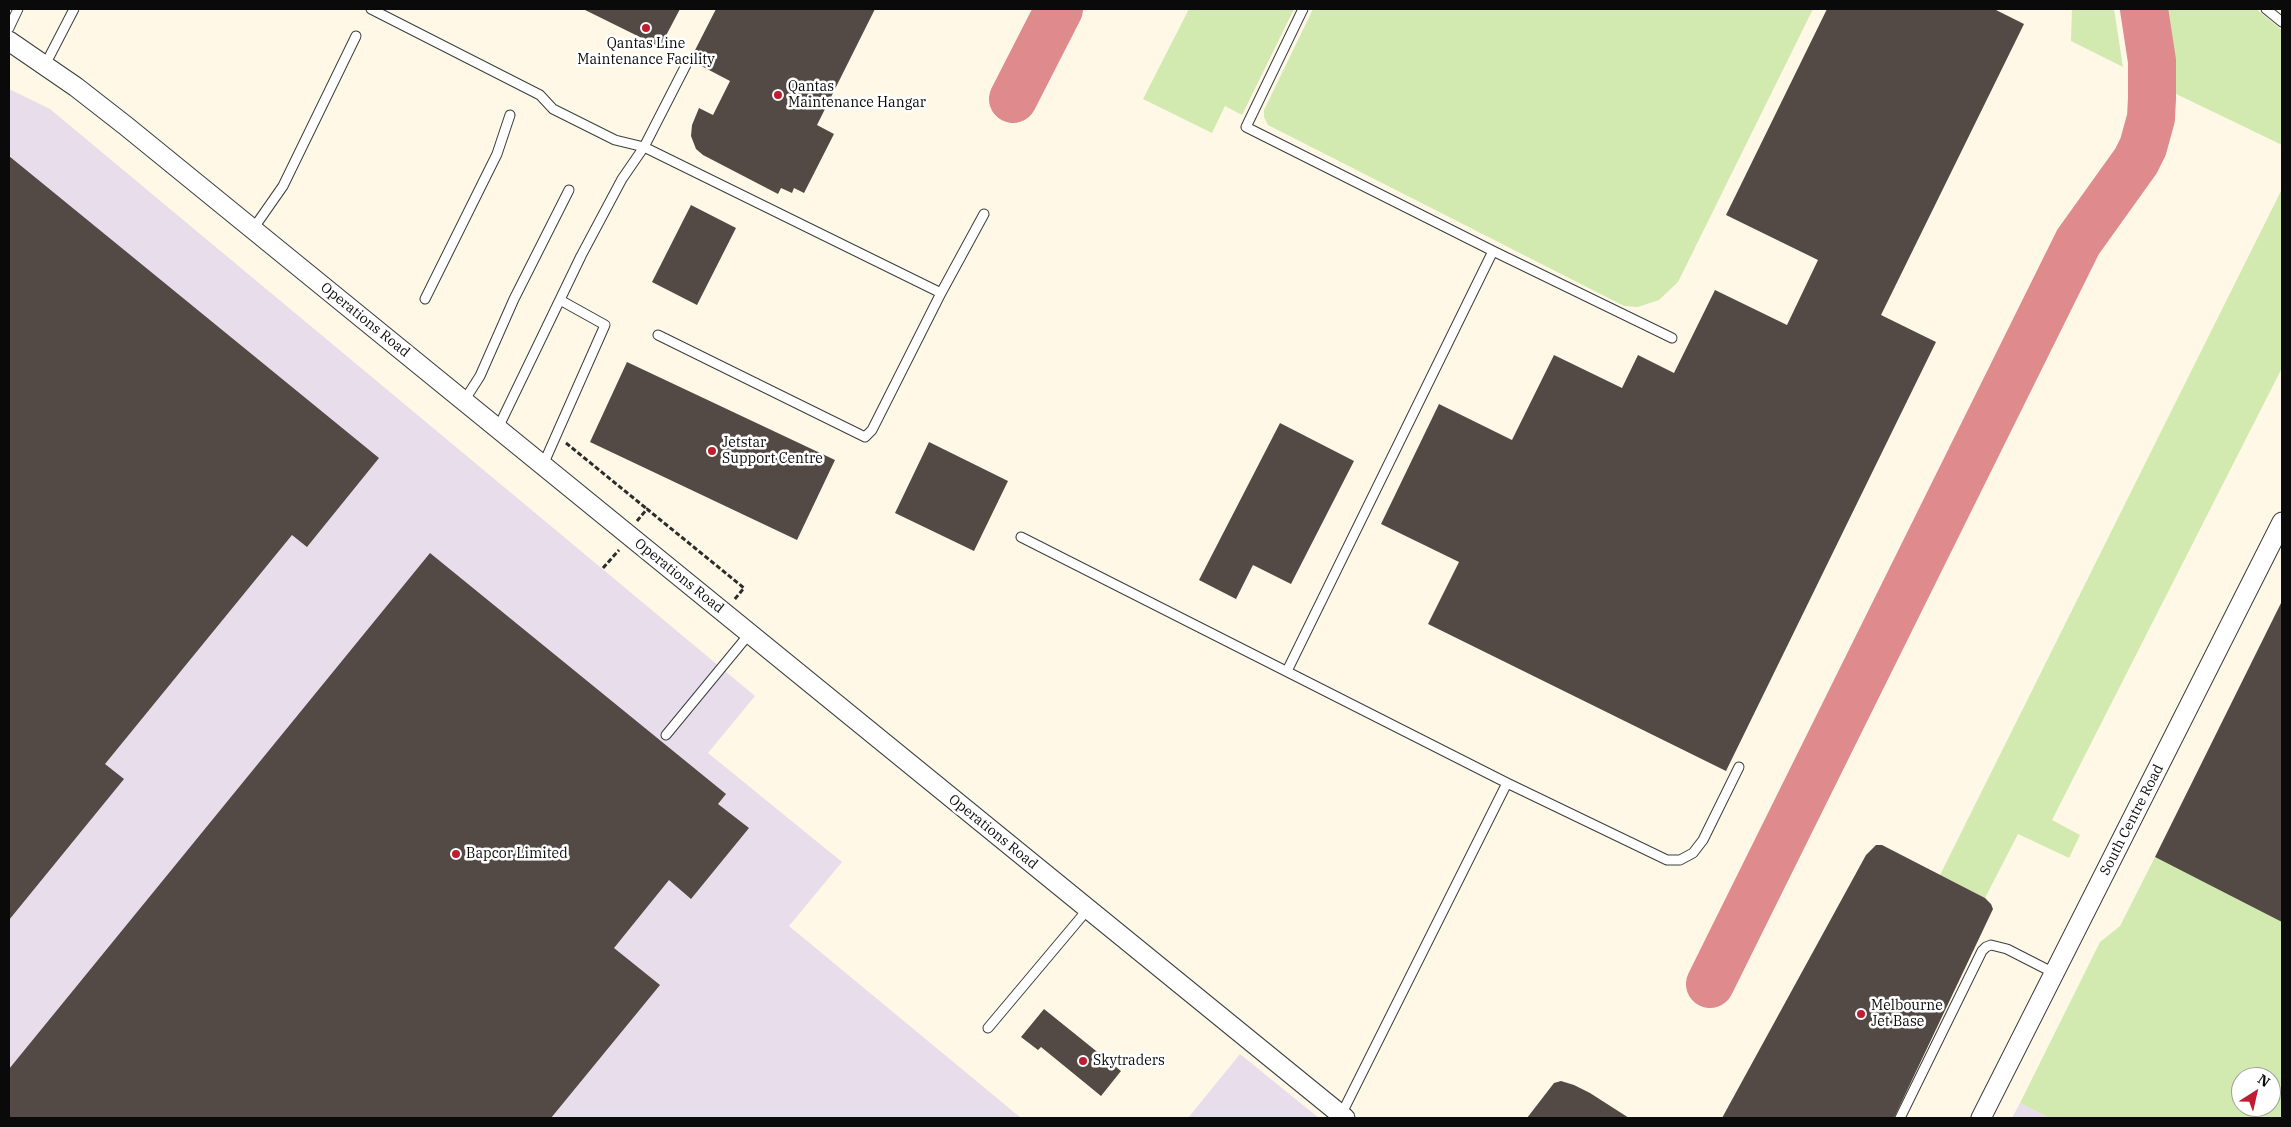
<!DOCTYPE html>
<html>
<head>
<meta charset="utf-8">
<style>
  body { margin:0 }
  #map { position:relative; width:2291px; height:1127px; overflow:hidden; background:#fff8e7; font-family:"IBM Plex Serif",serif }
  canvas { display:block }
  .frame { position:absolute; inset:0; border:10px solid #0a0a0a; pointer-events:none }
  .north { position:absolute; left:2231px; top:1067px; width:50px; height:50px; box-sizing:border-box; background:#fff; border:1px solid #9d9d9d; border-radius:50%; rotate:35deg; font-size:14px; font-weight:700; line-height:20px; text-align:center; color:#0a0a0a }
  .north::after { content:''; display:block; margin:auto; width:18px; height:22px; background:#bf1d30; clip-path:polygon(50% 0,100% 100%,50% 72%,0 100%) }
</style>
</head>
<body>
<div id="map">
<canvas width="2291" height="1127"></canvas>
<div class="frame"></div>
<div class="north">N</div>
</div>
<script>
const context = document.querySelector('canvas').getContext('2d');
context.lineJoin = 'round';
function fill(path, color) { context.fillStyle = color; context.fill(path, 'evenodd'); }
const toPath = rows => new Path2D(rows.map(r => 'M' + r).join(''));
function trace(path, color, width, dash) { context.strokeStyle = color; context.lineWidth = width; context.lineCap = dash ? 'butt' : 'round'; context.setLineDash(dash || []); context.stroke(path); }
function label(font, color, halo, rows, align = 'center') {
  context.font = font + ' "IBM Plex Serif",serif'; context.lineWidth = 5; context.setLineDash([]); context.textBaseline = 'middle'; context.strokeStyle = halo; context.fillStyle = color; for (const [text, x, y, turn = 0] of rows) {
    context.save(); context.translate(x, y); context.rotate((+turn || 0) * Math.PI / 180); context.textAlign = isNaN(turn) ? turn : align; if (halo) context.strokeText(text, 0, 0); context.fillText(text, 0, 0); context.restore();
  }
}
const industrial = toPath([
  [9,89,50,109,755,696,708,753,842,862,789,926,1021,1118,9,1118],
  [1240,1054,1319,1118,1188,1118],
  [2020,1103,2050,1118,2012,1118]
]);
const green = toPath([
  [1189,9,1294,9,1242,115,1225,106,1212,133,1143,99],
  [1313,9,1813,9,1678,282,1659,300,1638,307,1624,306,1268,125,1264,117,1264,110],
  [2072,9,2114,9,2123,67,2071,41],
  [2165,9,2256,9,2282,30,2282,145,2172,92,2169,37],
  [2282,189,2282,368,2052,820,2080,835,2069,858,2018,834,1985,898,1940,875],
  [2155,857,2282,921,2282,1118,2050,1118,2020,1103,2100,942,2120,926],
  [2241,1077,2271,1077,2271,1107,2241,1107]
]);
const taxiway = toPath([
  [1013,99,1059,9],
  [1710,984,2078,242,2136,161,2143,147,2151,118,2152,98,2152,61,2144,9]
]);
const building = toPath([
  [583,9,680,9,660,47],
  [716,9,875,9,817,125,834,134,804,193,794,188,792,193,781,188,778,194,703,155,696,149,691,136,692,125,699,108,713,115,730,81,690,60],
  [1827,9,1994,9,2024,24,1881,315,1936,342,1726,771,1428,624,1459,562,1381,524,1439,404,1512,440,1554,355,1622,388,1638,355,1674,373,1715,290,1787,325,1818,260,1726,215],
  [9,156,379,458,307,547,292,535,105,764,124,779,9,920],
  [691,205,736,228,697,305,652,282],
  [627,362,835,460,797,540,590,442],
  [1280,423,1354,461,1291,584,1253,565,1236,599,1199,580],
  [929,442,1008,481,974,551,895,513],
  [430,553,726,794,718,804,749,828,691,899,669,880,614,948,660,985,551,1118,9,1118,9,1069],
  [2282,601,2282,922,2155,857],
  [1876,845,1882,845,1985,898,1991,904,1993,909,1894,1118,1722,1118,1866,855],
  [1044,1009,1121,1071,1101,1096,1041,1047,1038,1050,1021,1037],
  [1561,1081,1574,1085,1590,1093,1629,1118,1527,1118,1554,1083]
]);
const path = toPath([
  [566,443,647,509],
  [637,521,647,509,744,588,734,600],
  [603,568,619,550]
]);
const lane = toPath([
  [371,9,540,95,553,109,615,140,644,147,941,293],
  [1303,9,1246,127,1493,251,1672,338],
  [2266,9,2282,22],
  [9,28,18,9],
  [45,65,74,9],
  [253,229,283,186,356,36],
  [425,299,497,154,510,115],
  [658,335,865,437,872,430,941,293,984,214],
  [464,401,480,376,514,299,569,190],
  [498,428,581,256,622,179,644,147,686,65],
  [543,465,605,325,560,300],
  [1021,537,1507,783,1667,860,1680,860,1693,853,1703,840,1739,767],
  [1287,671,1493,251],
  [666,735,750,633],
  [988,1028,1088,909],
  [1341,1115,1507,783],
  [1900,1118,1982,951,1986,947,1991,945,2007,949,2054,973]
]);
const street = toPath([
  [9,41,76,87,126,126,1345,1118],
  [1981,1118,2282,522]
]);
const markers = [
  [646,28,5,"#bf1d30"],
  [778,95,5,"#bf1d30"],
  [712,451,5,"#bf1d30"],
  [456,854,5,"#bf1d30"],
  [1861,1014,5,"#bf1d30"],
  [1083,1061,5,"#bf1d30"]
];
const poiNames = [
  ["Qantas Line",646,44,"center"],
  ["Maintenance Facility",646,60,"center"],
  ["Qantas",788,87],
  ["Maintenance Hangar",788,103],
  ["Jetstar",722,443],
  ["Support Centre",722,459],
  ["Bapcor Limited",466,854],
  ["Melbourne",1871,1006],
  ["Jet Base",1871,1022],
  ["Skytraders",1093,1061]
];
const streetNames = [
  ["Operations Road",365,320,39],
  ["Operations Road",679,576,39],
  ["South Centre Road",2132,820,-63],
  ["Operations Road",993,832,39]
];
fill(industrial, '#e8ddea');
fill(green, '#d2eaaf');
trace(taxiway, '#df8a8c', 48);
fill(building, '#534a46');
trace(lane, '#3d3d3d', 11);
trace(street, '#3d3d3d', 21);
trace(path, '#2c2c2c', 3, [5, 2.5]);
trace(lane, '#fff', 9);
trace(street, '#fff', 19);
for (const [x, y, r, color] of markers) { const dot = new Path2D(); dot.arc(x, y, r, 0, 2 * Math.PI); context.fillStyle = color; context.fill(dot); trace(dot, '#fff', 2); }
label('14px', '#0a0a0a', '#fff', poiNames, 'left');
label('14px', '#0a0a0a', '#fff', streetNames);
</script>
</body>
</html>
